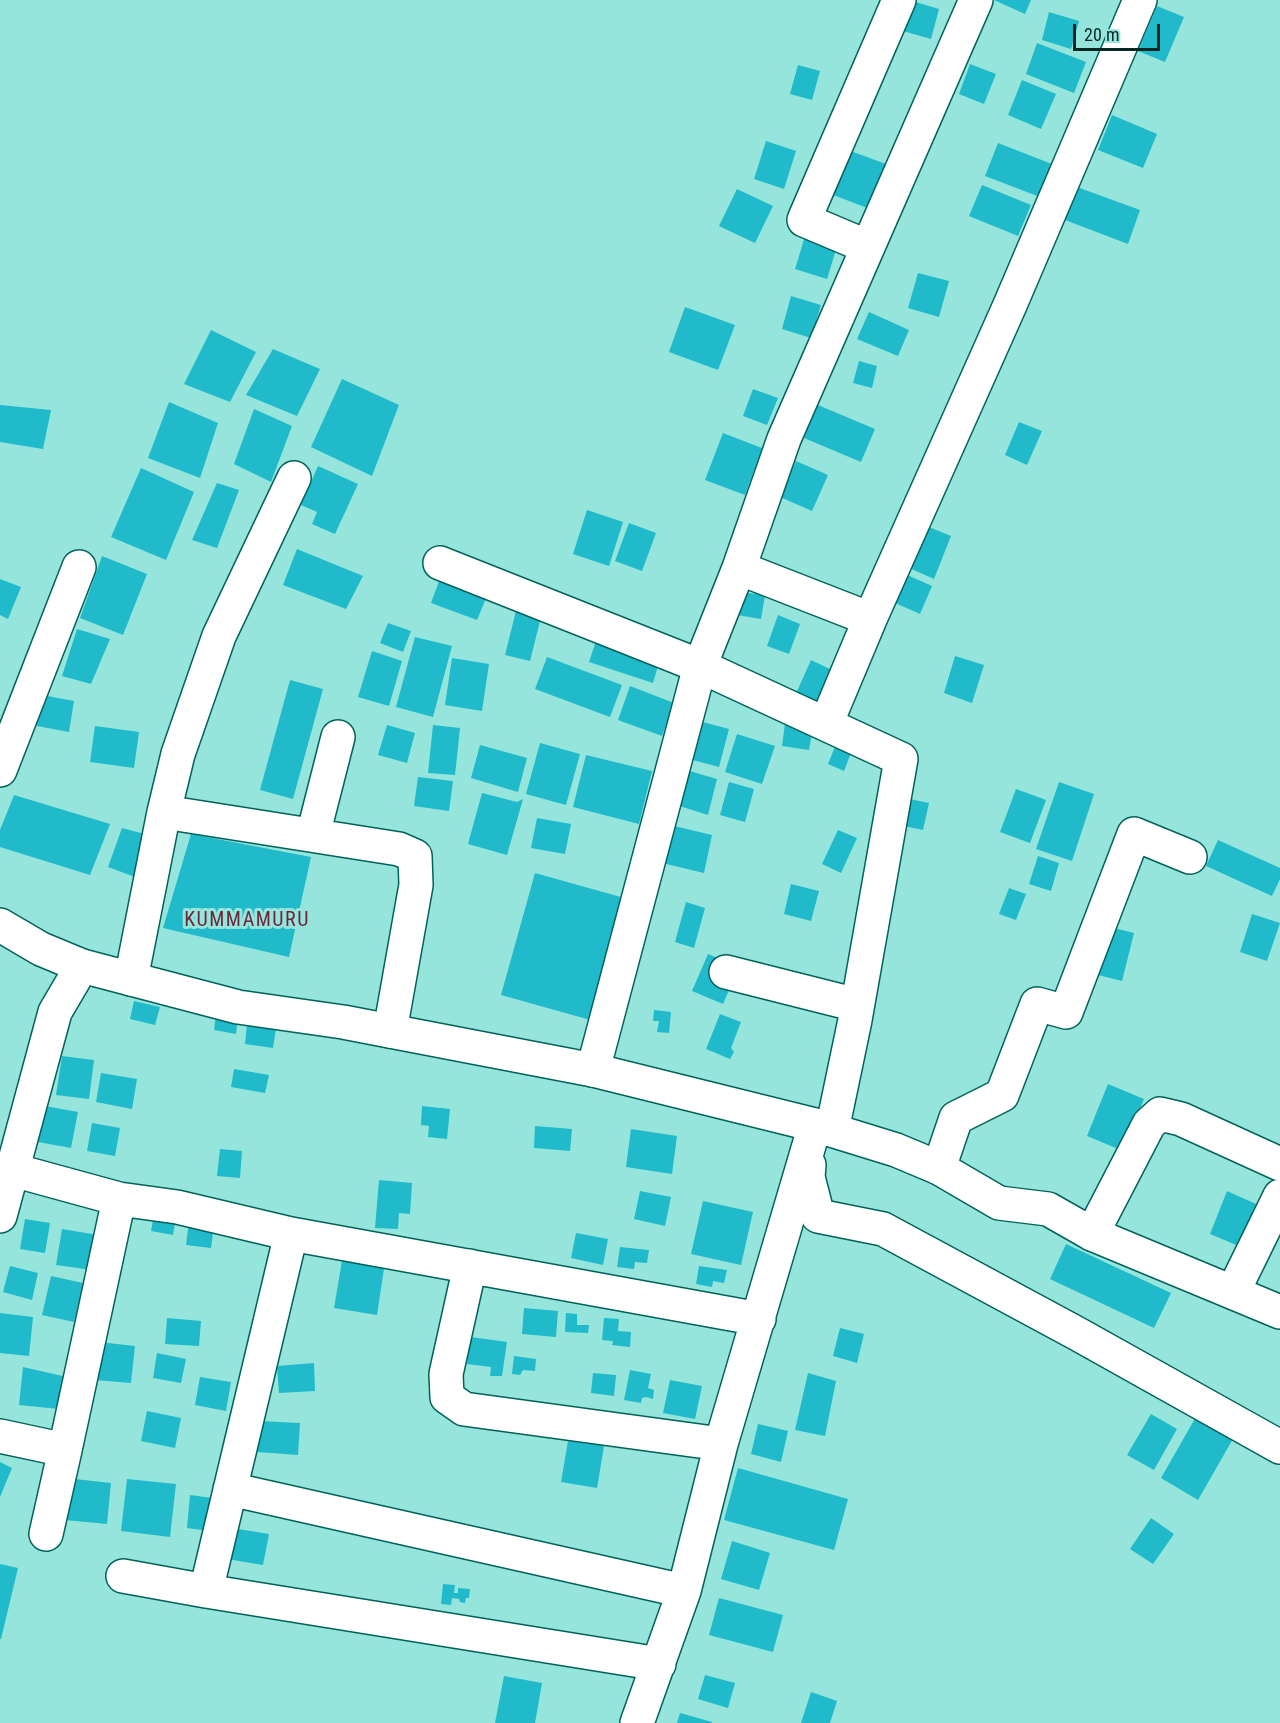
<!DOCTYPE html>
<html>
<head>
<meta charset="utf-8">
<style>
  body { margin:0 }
  #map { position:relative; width:1280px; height:1723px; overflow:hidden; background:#96e5dc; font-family:"Roboto Condensed",sans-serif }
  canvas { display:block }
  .scale { position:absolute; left:1073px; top:24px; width:87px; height:27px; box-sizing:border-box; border:3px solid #052825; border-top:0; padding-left:8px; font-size:18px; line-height:21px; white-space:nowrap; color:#052825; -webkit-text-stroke:4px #96e5dc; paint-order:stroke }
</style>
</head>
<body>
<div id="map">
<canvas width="1280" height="1723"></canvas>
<div class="scale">20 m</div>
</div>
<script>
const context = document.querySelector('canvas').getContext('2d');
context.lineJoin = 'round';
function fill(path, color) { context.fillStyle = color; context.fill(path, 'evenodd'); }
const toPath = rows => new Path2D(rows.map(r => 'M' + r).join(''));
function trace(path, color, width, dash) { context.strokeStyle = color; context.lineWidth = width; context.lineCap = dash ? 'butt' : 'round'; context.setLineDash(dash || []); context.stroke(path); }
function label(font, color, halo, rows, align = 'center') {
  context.font = font + ' "Roboto Condensed",sans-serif'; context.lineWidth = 6; context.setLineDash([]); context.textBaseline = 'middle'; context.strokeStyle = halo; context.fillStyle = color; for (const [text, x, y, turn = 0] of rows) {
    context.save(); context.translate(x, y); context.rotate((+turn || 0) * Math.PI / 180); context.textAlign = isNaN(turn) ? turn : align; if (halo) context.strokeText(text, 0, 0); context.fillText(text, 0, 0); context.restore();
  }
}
const building = toPath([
  [994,0,1031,0,1025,14],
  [912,1,939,9,931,39,903,31],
  [1157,6,1184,17,1165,62,1138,51],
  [1049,12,1079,21,1071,49,1042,40],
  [1037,43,1086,62,1074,93,1026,74],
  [970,64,996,74,984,104,959,94],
  [798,65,820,71,812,100,790,94],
  [1022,80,1056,94,1041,129,1008,115],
  [1112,115,1157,134,1143,168,1098,150],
  [766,141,796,151,784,189,754,179],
  [998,143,1057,166,1045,199,985,176],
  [845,149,886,164,870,209,828,193],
  [982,185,1031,205,1018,236,969,216],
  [1077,187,1140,210,1128,244,1065,220],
  [737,189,773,206,755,243,719,226],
  [806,233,838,243,827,279,795,269],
  [918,273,949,281,939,317,908,308],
  [791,296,821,305,811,338,782,329],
  [685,307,735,325,718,370,669,352],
  [869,312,909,330,898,356,857,339],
  [211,330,256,352,230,402,184,384],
  [273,349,320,369,297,416,246,395],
  [859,361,877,366,872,388,853,383],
  [342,379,399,405,372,476,311,447],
  [753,389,778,398,767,425,743,416],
  [169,402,218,423,200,478,148,458],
  [0,405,51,410,43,449,0,442],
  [818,405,875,429,861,462,804,438],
  [254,409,292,426,271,482,234,464],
  [1019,422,1042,431,1027,465,1005,455],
  [723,433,762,448,745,495,705,480],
  [796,461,828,475,812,511,780,497],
  [318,466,358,484,335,534,312,524,317,512,301,505],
  [141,468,194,492,166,560,111,537],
  [217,483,239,490,217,548,192,540],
  [587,510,623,522,609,566,573,554],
  [629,523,656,533,642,571,615,561],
  [924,525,951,536,934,579,907,567],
  [297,549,363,576,346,609,283,585],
  [102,556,147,574,123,635,80,618],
  [442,573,489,591,477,620,431,603],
  [905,574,932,586,920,614,893,602],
  [0,579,21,587,8,619,0,615],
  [740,592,765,595,761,619,737,615],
  [517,607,542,613,530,661,505,655],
  [778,615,800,624,789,654,767,646],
  [388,623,411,631,403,652,380,643],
  [77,629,110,639,91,684,62,676],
  [598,635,661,656,653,683,589,662],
  [415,637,452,646,433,717,396,707],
  [372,651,402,661,389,706,358,697],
  [955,656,984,665,972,703,944,693],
  [547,657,622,685,610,717,535,689],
  [452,658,489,664,482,711,445,705],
  [811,660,834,671,817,709,794,698],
  [290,680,323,689,293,799,260,790],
  [630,686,674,703,662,736,618,720],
  [42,695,74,701,69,732,37,726],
  [786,716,813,727,809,750,782,746],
  [699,721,729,729,719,767,689,759],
  [387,725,415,733,407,763,378,755],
  [433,725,460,728,455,775,428,773],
  [95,726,139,732,134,768,90,762],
  [737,734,775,746,762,784,725,772],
  [838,739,854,745,844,771,828,764],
  [540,743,580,754,566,805,526,794],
  [480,745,527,758,518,792,471,778],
  [586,755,652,771,639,824,573,807],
  [686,770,717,779,708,815,676,805],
  [418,777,453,781,449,811,414,806],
  [729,782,754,789,745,822,720,815],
  [1059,782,1094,794,1072,861,1036,849],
  [1016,789,1046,800,1030,843,1000,832],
  [482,793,517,802,523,799,507,855,468,844],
  [14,795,110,824,90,875,0,847,0,830],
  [905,798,929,803,923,830,899,825],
  [537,818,571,824,565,854,531,848],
  [670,825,712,835,704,873,662,863],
  [122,828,148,835,135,877,108,867],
  [838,830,857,838,841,873,822,864],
  [191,834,311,857,289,957,163,928],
  [1218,840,1280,868,1280,879,1272,896,1206,866],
  [1038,856,1059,863,1051,891,1029,884],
  [535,873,628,899,594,1021,501,995],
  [791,884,819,891,811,921,784,914],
  [1009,888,1026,894,1016,920,999,914],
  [686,902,705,908,694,948,675,942],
  [1252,914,1280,923,1267,961,1240,952],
  [1102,925,1134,933,1122,981,1090,973],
  [708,954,739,967,723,1004,692,991],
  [134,1001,160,1007,155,1025,130,1019],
  [217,1008,239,1011,236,1034,214,1030],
  [654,1010,671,1012,669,1033,657,1032,659,1021,653,1021],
  [720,1014,741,1022,731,1048,734,1052,730,1059,706,1049],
  [247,1024,276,1028,273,1048,245,1044],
  [62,1056,94,1060,89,1099,56,1095],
  [234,1069,269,1075,265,1093,231,1087],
  [101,1073,137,1079,132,1109,96,1102],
  [1108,1084,1144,1099,1123,1151,1087,1136],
  [45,1106,78,1112,71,1148,38,1142],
  [422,1106,450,1109,447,1139,428,1137,429,1126,421,1125],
  [92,1123,120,1128,115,1156,87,1151],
  [535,1126,572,1129,570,1151,534,1148],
  [631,1129,677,1136,672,1174,626,1167],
  [220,1149,242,1151,240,1178,217,1176],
  [379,1180,412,1183,410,1214,399,1213,398,1229,375,1228],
  [640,1191,671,1197,665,1226,634,1219],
  [1227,1191,1256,1204,1241,1247,1210,1234],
  [703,1201,753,1212,741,1265,691,1254],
  [155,1209,177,1213,173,1235,151,1231],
  [25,1219,50,1223,45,1253,20,1249],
  [189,1221,214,1225,211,1248,186,1245],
  [62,1229,98,1235,92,1270,56,1265],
  [576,1233,608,1239,603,1265,571,1258],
  [1066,1244,1171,1293,1154,1328,1050,1279],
  [620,1247,649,1250,647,1263,635,1262,634,1269,617,1267],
  [343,1255,385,1262,377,1315,334,1308],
  [10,1266,38,1273,32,1300,3,1292],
  [699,1266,727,1270,724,1283,713,1281,712,1287,696,1284],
  [51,1276,83,1283,74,1322,42,1315],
  [524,1308,558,1311,556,1337,522,1334],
  [0,1313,33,1317,29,1356,0,1353],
  [566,1313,577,1314,577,1325,589,1325,588,1333,565,1332],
  [167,1318,201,1321,199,1346,165,1344],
  [604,1318,619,1319,618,1331,631,1332,630,1347,612,1345,613,1341,602,1340],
  [840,1328,864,1334,857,1363,833,1356],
  [471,1337,507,1342,502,1376,490,1376,491,1367,467,1364],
  [99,1342,135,1346,131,1383,95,1380],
  [157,1353,186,1359,181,1383,153,1378],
  [514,1356,536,1359,535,1371,523,1370,520,1375,512,1374],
  [314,1363,315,1391,279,1393,277,1366],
  [23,1367,67,1377,59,1409,19,1405],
  [630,1370,651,1374,648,1388,654,1390,653,1399,646,1397,642,1398,641,1403,624,1400],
  [593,1373,616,1375,614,1396,591,1393],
  [808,1373,836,1381,825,1436,795,1430],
  [200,1377,231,1382,226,1411,195,1405],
  [670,1380,702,1386,695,1419,663,1413],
  [147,1411,181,1418,175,1448,141,1441],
  [1151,1414,1177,1429,1154,1470,1127,1455],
  [1197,1415,1234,1437,1198,1500,1161,1478],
  [259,1421,300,1423,298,1455,257,1452],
  [758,1424,788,1431,781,1462,751,1454],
  [590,1438,605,1440,597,1488,561,1482,568,1441,589,1444],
  [0,1462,12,1468,0,1497],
  [738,1468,848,1499,834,1550,724,1520],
  [75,1479,111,1483,107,1524,65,1520],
  [127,1479,176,1484,170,1537,121,1531],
  [190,1495,220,1499,216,1532,187,1528],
  [1151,1518,1174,1534,1153,1564,1130,1549],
  [232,1528,269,1534,263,1565,227,1559],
  [732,1541,770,1553,759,1590,721,1579],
  [0,1564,18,1568,1,1639,0,1639],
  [443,1584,455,1585,454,1593,458,1593,458,1588,470,1589,469,1598,466,1598,465,1603,460,1602,459,1599,452,1598,451,1605,441,1604],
  [719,1598,783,1615,773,1652,709,1635],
  [705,1675,735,1683,728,1708,698,1699],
  [504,1676,542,1683,535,1723,495,1723],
  [811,1692,837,1701,830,1723,801,1723],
  [680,1713,712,1722,712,1723,677,1723]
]);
const minor = toPath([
  [868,247,804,220,899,0],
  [440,563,700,666,901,759,855,1020,832,1130],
  [739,568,870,619,1010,305,1140,0],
  [826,724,870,619],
  [0,770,79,567],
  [164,812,399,849,415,856,416,885,390,1031],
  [313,835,338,737],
  [726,972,857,1005],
  [131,979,164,812,178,754,219,636,294,478],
  [593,1070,700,666,739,568,784,439,976,0],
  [809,1165,808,1177,818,1216,883,1229,1076,1333,1280,1447],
  [939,1168,956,1118,1002,1095,1037,1004,1066,1012,1134,834,1190,857],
  [13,1170,119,1199,177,1207,291,1234,759,1319],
  [0,1216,55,1012,82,966],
  [291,1234,206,1591,659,1664],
  [1092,1234,1149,1124,1160,1114,1181,1119,1280,1164],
  [470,1266,446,1374,447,1397,464,1409,721,1444],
  [1233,1292,1280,1196],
  [0,1436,65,1450,46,1534],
  [65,1450,119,1199],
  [230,1489,684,1591],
  [123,1576,206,1591],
  [637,1723,684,1591,721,1444,815,1125]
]);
const secondary = toPath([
  [0,925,41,949,82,966,238,1007,343,1022,593,1070,815,1125,896,1150,939,1168,999,1203,1048,1209,1092,1234,1280,1312]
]);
const quarterNames = [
  ["KUMMAMURU",247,921]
];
fill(building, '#20baca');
trace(minor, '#00635b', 36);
trace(secondary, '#00635b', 36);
trace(minor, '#fff', 33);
trace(secondary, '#fff', 33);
context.letterSpacing = '1.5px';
label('20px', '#6b2639', '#96e5dc', quarterNames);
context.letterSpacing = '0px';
</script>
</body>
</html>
